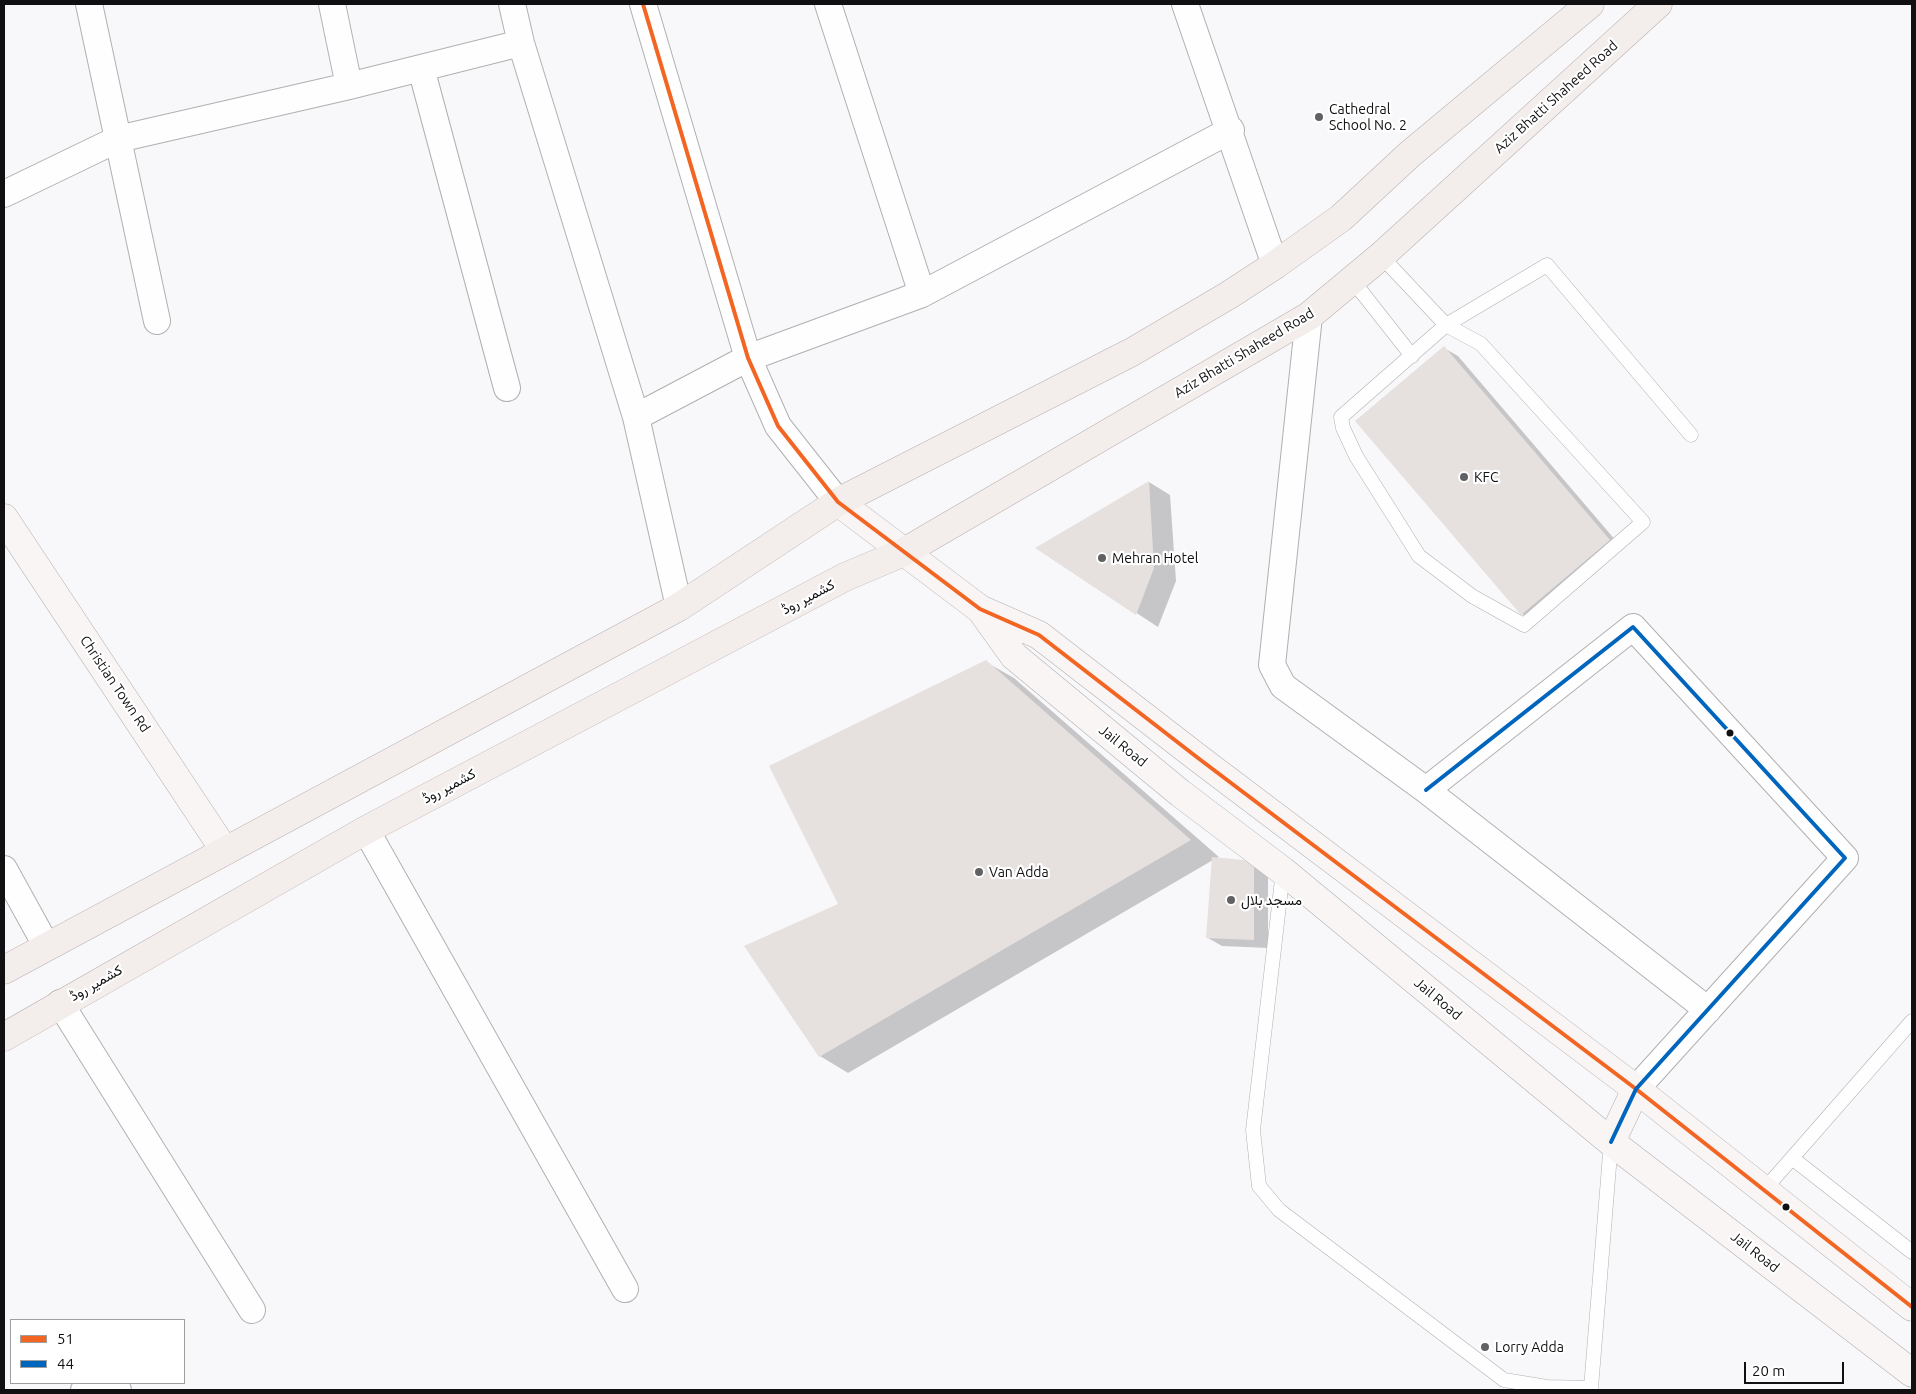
<!DOCTYPE html>
<html>
<head>
<meta charset="utf-8">
<style>
  body { margin:0 }
  #map { position:relative; width:1916px; height:1394px; overflow:hidden; background:#f8f8fb; font-family:Ubuntu,sans-serif }
  canvas { display:block }
  .frame { position:absolute; inset:0; border:5px solid #101012; pointer-events:none }
  .legend { position:absolute; left:10px; top:1319px; width:175px; height:65px; box-sizing:border-box; background:#fff; border:1px solid #9f9fa0; margin:0; padding:6px 9px; list-style:none; font-size:15px; color:#101012 }
  .legend li { display:flex; align-items:center; gap:10px; height:25px }
  .legend b { width:25px; border:1px solid #9f9fa0 }
  .scale { position:absolute; left:1744px; top:1362px; width:100px; height:22px; box-sizing:border-box; border:2px solid #101012; border-top:0; padding-left:6px; font-size:15px; line-height:18px; white-space:nowrap; color:#101012; -webkit-text-stroke:4px #fff; paint-order:stroke }
</style>
</head>
<body>
<div id="map">
<canvas width="1916" height="1394"></canvas>
<div class="frame"></div>
<ul class="legend">
<li><b style="height:6px;background:#f26522"></b>51</li>
<li><b style="height:6px;background:#0065bd"></b>44</li>
</ul>
<div class="scale">20 m</div>
</div>
<script>
const context = document.querySelector('canvas').getContext('2d');
context.lineJoin = 'round';
function fill(path, color) { context.fillStyle = color; context.fill(path, 'evenodd'); }
const toPath = rows => new Path2D(rows.map(r => 'M' + r).join(''));
function trace(path, color, width, dash) { context.strokeStyle = color; context.lineWidth = width; context.lineCap = dash ? 'butt' : 'round'; context.setLineDash(dash || []); context.stroke(path); }
function label(font, color, halo, rows, align = 'center') {
  context.font = font + ' Ubuntu,Vazirmatn,sans-serif'; context.lineWidth = 4.5; context.setLineDash([]); context.textBaseline = 'middle'; context.strokeStyle = halo; context.fillStyle = color; for (const [text, x, y, turn = 0] of rows) {
    context.save(); context.translate(x, y); context.rotate((+turn || 0) * Math.PI / 180); context.textAlign = isNaN(turn) ? turn : align; if (halo) context.strokeText(text, 0, 0); context.fillText(text, 0, 0); context.restore();
  }
}
const shadow = toPath([
  [1444,348,1458,356,1623,549,1537,622,1522,614],
  [1149,482,1170,495,1176,581,1158,627,1037,548],
  [986,662,1014,678,1219,857,1215,859,1254,862,1268,871,1268,948,1222,946,1208,938,1213,860,848,1073,820,1056,840,905]
]);
const building = toPath([
  [1444,346,1610,540,1521,615,1355,421],
  [1149,481,1154,568,1136,615,1035,548],
  [986,660,1191,840,819,1057,744,946,838,904,769,766],
  [1212,857,1254,861,1254,940,1206,938]
]);
const lane = toPath([
  [1381,256,1446,325,1481,344,1643,522,1524,625,1472,596,1419,556,1356,456,1343,428,1341,417,1446,325,1547,265,1691,435],
  [1353,281,1412,356],
  [1283,871,1253,1130,1259,1186,1279,1210,1504,1380,1547,1387,1591,1388,1611,1142],
  [1792,1158,1912,1252],
  [1764,1190,1912,1021]
]);
const street = toPath([
  [89,4,157,321],
  [332,4,349,86],
  [512,4,521,43,636,417,679,607],
  [643,4,748,358,778,426,838,502],
  [828,4,922,294],
  [1185,4,1275,265],
  [421,68,507,388],
  [4,194,118,139,349,86,521,43],
  [1309,316,1272,665,1283,686,1426,790,1708,1010],
  [636,417,748,358,922,294,1231,130],
  [1426,790,1633,627,1845,858,1636,1089],
  [366,830,625,1289],
  [4,869,47,947],
  [60,1003,252,1310],
  [84,1390,102,1387,118,1390]
]);
const secondary = toPath([
  [838,502,980,609,1039,635,1198,758,1636,1089,1912,1307],
  [4,518,225,851],
  [981,610,1014,656,1180,793,1283,871,1611,1142,1912,1373],
  [1611,1142,1636,1089]
]);
const primary = toPath([
  [4,970,679,607,838,502,1132,352,1229,295,1275,265,1341,218,1410,154,1590,4],
  [4,1037,366,830,845,577,904,552,1309,316,1381,256,1658,4]
]);
const bus1 = toPath([
  [643,4,748,358,778,426,838,502,980,609,1039,635,1198,758,1636,1089,1912,1307]
]);
const bus2 = toPath([
  [1426,790,1633,627,1845,858,1636,1089,1611,1142]
]);
const markers = [
  [1319,117,5,"#616164"],
  [1464,477,5,"#616164"],
  [1102,558,5,"#616164"],
  [1730,733,4.5,"#101012"],
  [979,872,5,"#616164"],
  [1231,900,5,"#616164"],
  [1786,1207,4.5,"#101012"],
  [1485,1347,5,"#616164"]
];
const streetNames = [
  ["Aziz Bhatti Shaheed Road",1556,97,-42],
  ["Aziz Bhatti Shaheed Road",1244,353,-31],
  ["کشمیر روڈ",808,597,-28],
  ["Christian Town Rd",115,684,56],
  ["Jail Road",1123,746,39],
  ["کشمیر روڈ",449,786,-28],
  ["کشمیر روڈ",96,983,-30],
  ["Jail Road",1438,999,40],
  ["Jail Road",1755,1252,38]
];
const poiNames = [
  ["Cathedral",1329,109],
  ["School No. 2",1329,125],
  ["KFC",1474,477],
  ["Mehran Hotel",1112,558],
  ["Van Adda",989,872],
  ["مسجد بلال",1241,900],
  ["Lorry Adda",1495,1347]
];
fill(shadow, '#0003');
fill(building, '#e6e0df');
trace(lane, '#b0b0b2', 15);
trace(street, '#b0b0b2', 28);
trace(secondary, '#b0b0b2', 29);
trace(primary, '#bab0af', 29);
trace(lane, '#fefefe', 14);
trace(street, '#fefefe', 26);
trace(secondary, '#f9f5f5', 28);
trace(primary, '#f3edec', 28);
trace(bus1, '#f26522', 4);
trace(bus2, '#0065bd', 4);
for (const [x, y, r, color] of markers) { const dot = new Path2D(); dot.arc(x, y, r, 0, 2 * Math.PI); context.fillStyle = color; context.fill(dot); trace(dot, '#fff', 2); }
label('14px', '#101012', '#fff', streetNames);
label('14px', '#101012', '#fff', poiNames, 'left');
</script>
</body>
</html>
